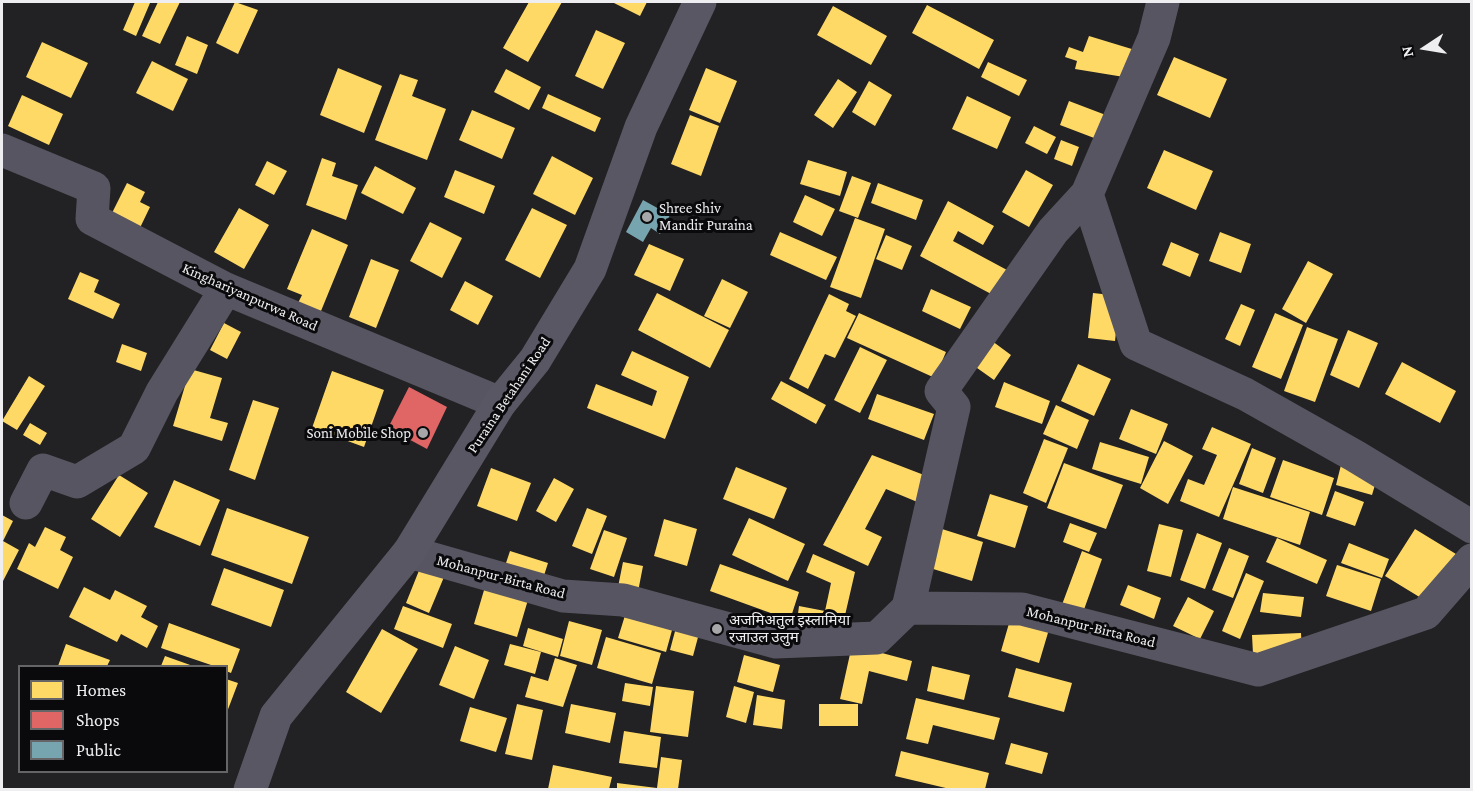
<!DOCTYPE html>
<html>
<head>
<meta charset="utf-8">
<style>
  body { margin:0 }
  #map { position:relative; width:1473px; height:791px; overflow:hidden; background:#222123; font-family:"Crimson Pro",serif }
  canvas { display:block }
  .frame { position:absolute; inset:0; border:3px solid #eeedf0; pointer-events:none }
  .legend { position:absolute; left:18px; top:665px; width:210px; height:108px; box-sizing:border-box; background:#0a0a0c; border:2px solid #656567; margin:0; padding:8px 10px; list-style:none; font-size:18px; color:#eeedf0 }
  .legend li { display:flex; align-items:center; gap:12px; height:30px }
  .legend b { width:30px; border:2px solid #656567 }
  .north { position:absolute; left:1395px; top:18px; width:60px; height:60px; -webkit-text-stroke:4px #0a0a0c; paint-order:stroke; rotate:258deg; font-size:16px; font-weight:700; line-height:24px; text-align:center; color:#eeedf0 }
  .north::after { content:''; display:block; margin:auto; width:21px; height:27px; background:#eeedf0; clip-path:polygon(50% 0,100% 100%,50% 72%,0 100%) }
</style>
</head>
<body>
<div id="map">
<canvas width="1473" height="791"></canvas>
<div class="frame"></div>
<ul class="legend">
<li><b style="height:16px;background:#ffd966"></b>Homes</li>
<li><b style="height:16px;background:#e06666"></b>Shops</li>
<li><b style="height:16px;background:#76a5af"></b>Public</li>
</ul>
<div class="north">N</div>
</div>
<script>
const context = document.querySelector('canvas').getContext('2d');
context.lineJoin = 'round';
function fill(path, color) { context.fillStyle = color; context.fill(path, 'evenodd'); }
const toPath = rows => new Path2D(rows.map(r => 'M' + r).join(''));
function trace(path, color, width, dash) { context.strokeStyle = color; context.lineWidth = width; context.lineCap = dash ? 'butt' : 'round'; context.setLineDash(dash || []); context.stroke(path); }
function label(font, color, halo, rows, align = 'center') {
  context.font = font + ' "Crimson Pro","Noto Sans Devanagari",serif'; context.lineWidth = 6; context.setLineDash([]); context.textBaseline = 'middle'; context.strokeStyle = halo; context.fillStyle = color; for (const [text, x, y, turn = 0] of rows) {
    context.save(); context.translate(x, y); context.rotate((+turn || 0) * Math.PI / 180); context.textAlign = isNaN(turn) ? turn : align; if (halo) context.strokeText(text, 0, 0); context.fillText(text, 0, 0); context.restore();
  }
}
const homes = toPath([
  [135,2,150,3,136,36,123,30],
  [158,2,180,2,160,44,142,36],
  [235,2,258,10,238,54,216,43],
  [529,2,562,2,528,62,503,48],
  [612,2,647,2,640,16],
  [927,5,994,40,979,69,912,33],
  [833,6,887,36,871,65,817,35],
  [596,30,625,43,603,89,575,76],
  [187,36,208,45,197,74,175,65],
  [1089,36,1135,50,1124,77,1075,69,1077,61,1065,57,1069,47,1083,52],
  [42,42,88,63,71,98,26,77],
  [1174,57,1227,79,1210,118,1157,95],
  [152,61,188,79,173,111,136,93],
  [988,62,1027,80,1019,96,981,77],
  [338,68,382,86,364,133,320,115],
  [706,68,737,81,720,123,689,110],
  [506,69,541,87,529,110,494,92],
  [400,74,418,80,412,96,446,109,427,160,375,140],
  [838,79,857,92,833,128,814,115],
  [869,81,892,95,875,126,852,112],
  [548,94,601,118,595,132,542,108],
  [22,95,63,114,49,145,8,126],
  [967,96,1011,117,997,149,952,129],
  [1069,101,1111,117,1102,141,1060,125],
  [472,110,515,128,502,159,459,140],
  [690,115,719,126,701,176,671,164],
  [1034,126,1056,137,1047,154,1025,143],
  [1061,140,1079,147,1072,166,1054,159],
  [1164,150,1213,171,1196,210,1147,188],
  [552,156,593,178,575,215,533,194],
  [322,158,336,163,332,176,358,185,346,220,306,205],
  [808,160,847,172,840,196,800,184],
  [267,161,287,171,274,195,255,185],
  [375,166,416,188,403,214,361,193],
  [455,170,495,186,484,214,444,197],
  [1026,170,1053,185,1029,227,1002,212],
  [852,176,871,183,858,218,839,211],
  [127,183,145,192,140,202,150,207,137,234,112,213],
  [878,183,923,200,916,220,871,203],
  [805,195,835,209,822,236,793,222],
  [948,201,994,226,983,245,958,231,953,241,1007,270,993,295,920,256],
  [239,208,269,225,244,269,214,252],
  [532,208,567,225,540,278,505,260],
  [855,218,885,229,861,298,830,287],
  [430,222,462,238,442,278,410,261],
  [312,229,348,245,321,311,297,305,302,295,287,289],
  [780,232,837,257,826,280,770,255],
  [1220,232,1251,244,1241,273,1209,261],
  [886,235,912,246,902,270,876,259],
  [1171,242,1199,254,1190,277,1162,265],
  [649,244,684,259,670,291,634,275],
  [371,259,399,270,376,328,349,317],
  [1308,261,1333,274,1306,323,1282,309],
  [80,272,99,280,94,292,120,304,113,319,68,299],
  [722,279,748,292,730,328,704,316],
  [465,281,493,296,478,325,450,310],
  [931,289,971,307,960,329,922,311],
  [657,293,729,330,710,368,638,330],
  [1093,293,1120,296,1115,341,1088,338],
  [829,294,849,304,846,311,856,316,835,358,825,354,808,389,789,379],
  [1241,304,1255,310,1240,346,1225,339],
  [859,313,946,352,935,378,847,338],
  [1275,313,1303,325,1281,379,1252,367],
  [224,323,241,332,227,359,210,350],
  [1307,327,1338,339,1315,402,1284,391],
  [1348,330,1378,343,1359,388,1330,375],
  [988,338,1011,355,994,380,970,363],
  [122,344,147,353,141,371,116,362],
  [860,347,887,360,860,413,834,400],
  [632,351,689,377,665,439,587,408,596,384,652,406,657,391,621,375],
  [1402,362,1456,391,1440,423,1385,394],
  [1078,364,1111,379,1094,416,1061,401],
  [190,369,222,378,210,418,228,423,222,441,173,426],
  [332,371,384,390,364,447,312,428],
  [29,376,45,386,17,430,2,421],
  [781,381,826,405,816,424,771,399],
  [1004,382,1050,401,1042,424,995,407],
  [877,394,934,414,924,440,868,419],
  [253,400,279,408,255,480,229,470],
  [1056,405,1089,420,1077,449,1043,434],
  [1131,409,1168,424,1156,454,1119,439],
  [30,423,47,433,40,445,23,435],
  [1212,427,1251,444,1219,517,1180,501,1188,479,1204,485,1217,455,1202,449],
  [1044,439,1068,448,1046,503,1023,493],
  [1164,441,1193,456,1168,504,1140,488],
  [1100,442,1149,457,1141,484,1092,469],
  [1252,448,1276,458,1263,493,1239,484],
  [872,455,937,480,927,506,886,489,865,529,882,537,868,566,823,545],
  [1283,460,1334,478,1322,515,1270,497],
  [1064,463,1123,485,1106,529,1047,508],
  [1341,465,1378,475,1372,495,1336,485],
  [736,467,787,488,774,519,723,499],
  [491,468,531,483,517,521,477,506],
  [119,475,148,493,120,537,91,519],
  [554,478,574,489,556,522,536,511],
  [174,480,220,500,200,546,154,527],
  [1233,487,1310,512,1300,545,1223,519],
  [1335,491,1364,502,1355,526,1326,516],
  [990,494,1028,506,1015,548,977,536],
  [227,508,309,537,292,584,211,555],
  [587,508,607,516,592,554,572,546],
  [2,515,13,521,3,541,19,550,2,583],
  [749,518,805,544,788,581,732,555],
  [664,519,697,529,687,566,654,556],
  [1070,523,1097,533,1089,552,1063,542],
  [1159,524,1183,530,1171,577,1147,571],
  [45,527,66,537,60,550,73,557,58,589,17,569,29,543,35,547],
  [942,529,983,542,972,581,930,568],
  [1415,529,1456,554,1426,601,1385,576],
  [604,530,627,538,614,577,590,569],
  [1197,533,1222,543,1205,589,1180,580],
  [1277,538,1327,560,1317,584,1266,562],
  [1349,543,1389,559,1382,578,1341,563],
  [1229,548,1249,556,1233,598,1212,590],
  [510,551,548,563,540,588,502,575],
  [1082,551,1102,559,1081,618,1060,610],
  [813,554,855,572,840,637,796,629,799,606,825,611,831,583,806,572],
  [623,562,643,566,637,597,617,592],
  [720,564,799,592,790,620,710,591],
  [1337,565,1381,579,1371,611,1326,596],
  [224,568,284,590,271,627,211,605],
  [420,568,444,577,429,613,406,603],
  [1246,573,1264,581,1240,639,1222,631],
  [487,580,530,593,517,637,474,624],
  [1128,585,1161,598,1154,619,1120,605],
  [84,587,110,600,115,590,147,606,141,617,158,626,147,648,121,634,117,642,69,617],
  [1263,593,1304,597,1301,617,1260,612],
  [1188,597,1214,611,1200,639,1173,626],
  [403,606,452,624,443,648,394,629],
  [627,609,674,623,666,652,618,638],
  [1012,613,1050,626,1039,663,1001,651],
  [678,620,701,626,693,656,670,650],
  [569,621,602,630,592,665,560,656],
  [169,623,240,649,231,673,226,671,226,666,214,666,161,648],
  [528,628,563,639,558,657,523,646],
  [382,629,418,649,381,713,346,692],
  [1301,633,1302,652,1253,654,1252,635],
  [606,637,661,653,652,684,597,668],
  [66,644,110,660,107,666,58,666],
  [510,644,541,652,535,674,504,665],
  [852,645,912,661,907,681,869,671,862,704,840,699],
  [455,646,489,660,474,699,439,685],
  [744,655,780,665,773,692,737,682],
  [165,656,193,666,161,666],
  [555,658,577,665,563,707,525,697,531,676,548,681],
  [932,666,970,675,964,700,927,691],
  [1016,668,1072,683,1064,712,1008,697],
  [226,679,238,683,227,712,226,712],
  [625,683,653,687,650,706,622,701],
  [656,686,694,691,688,737,650,732],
  [734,686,754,692,746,723,726,717],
  [757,695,785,700,782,729,753,725],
  [916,698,1000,718,994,740,933,725,928,744,906,739],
  [517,704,543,710,532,760,505,754],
  [571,704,616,713,610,743,565,733],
  [819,704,858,704,858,726,819,726],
  [470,707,507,718,496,752,460,741],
  [624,731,661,737,657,768,619,763],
  [1011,743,1048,753,1042,774,1005,764],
  [901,751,989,773,985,789,950,789,895,776],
  [661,757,682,760,678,789,617,789,617,783,657,788],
  [553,765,612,777,609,789,548,789]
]);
const shops = toPath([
  [409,387,447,407,427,449,388,428]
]);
const public = toPath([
  [643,200,670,215,660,234,651,228,643,242,626,232]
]);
const street = toPath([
  [1163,2,1154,38,1087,194,1136,344,1245,394,1355,456,1472,527],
  [2,150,94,188,92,219,226,289,500,403],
  [26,503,43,470,77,482,134,448,162,392,226,289],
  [409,552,563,596,623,600,776,642,877,638,908,608,1022,609,1258,670,1426,613,1472,560],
  [908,608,954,407,941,391,1053,231,1087,194]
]);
const secondary = toPath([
  [250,790,276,716,409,552,500,403,535,360,590,269,641,127,700,2]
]);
const markers = [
  [647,217,6,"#a7a6a8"],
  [423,433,6,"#a7a6a8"],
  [717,629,6,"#a7a6a8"]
];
const poiNames = [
  ["Shree Shiv",659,208],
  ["Mandir Puraina",659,225],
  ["Soni Mobile Shop",411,433,"right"],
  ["अजमिअतुल इस्लामिया",729,620],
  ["रजाउल उलुम",729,637]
];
const streetNames = [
  ["Kinghariyanpurwa Road",250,297,24],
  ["Puraina Betahani Road",509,395,-56],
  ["Mohanpur-Birta Road",501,577,15],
  ["Mohanpur-Birta Road",1091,627,14]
];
fill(homes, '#ffd966');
fill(shops, '#e06666');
fill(public, '#76a5af');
trace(street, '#575561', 33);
trace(secondary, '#595764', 33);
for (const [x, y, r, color] of markers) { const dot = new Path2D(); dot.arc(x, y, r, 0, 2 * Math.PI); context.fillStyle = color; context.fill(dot); trace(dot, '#0a0a0c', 2); }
label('15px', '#eeedf0', '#0a0a0c', poiNames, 'left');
label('15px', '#eeedf0', '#0a0a0c', streetNames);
</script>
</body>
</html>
